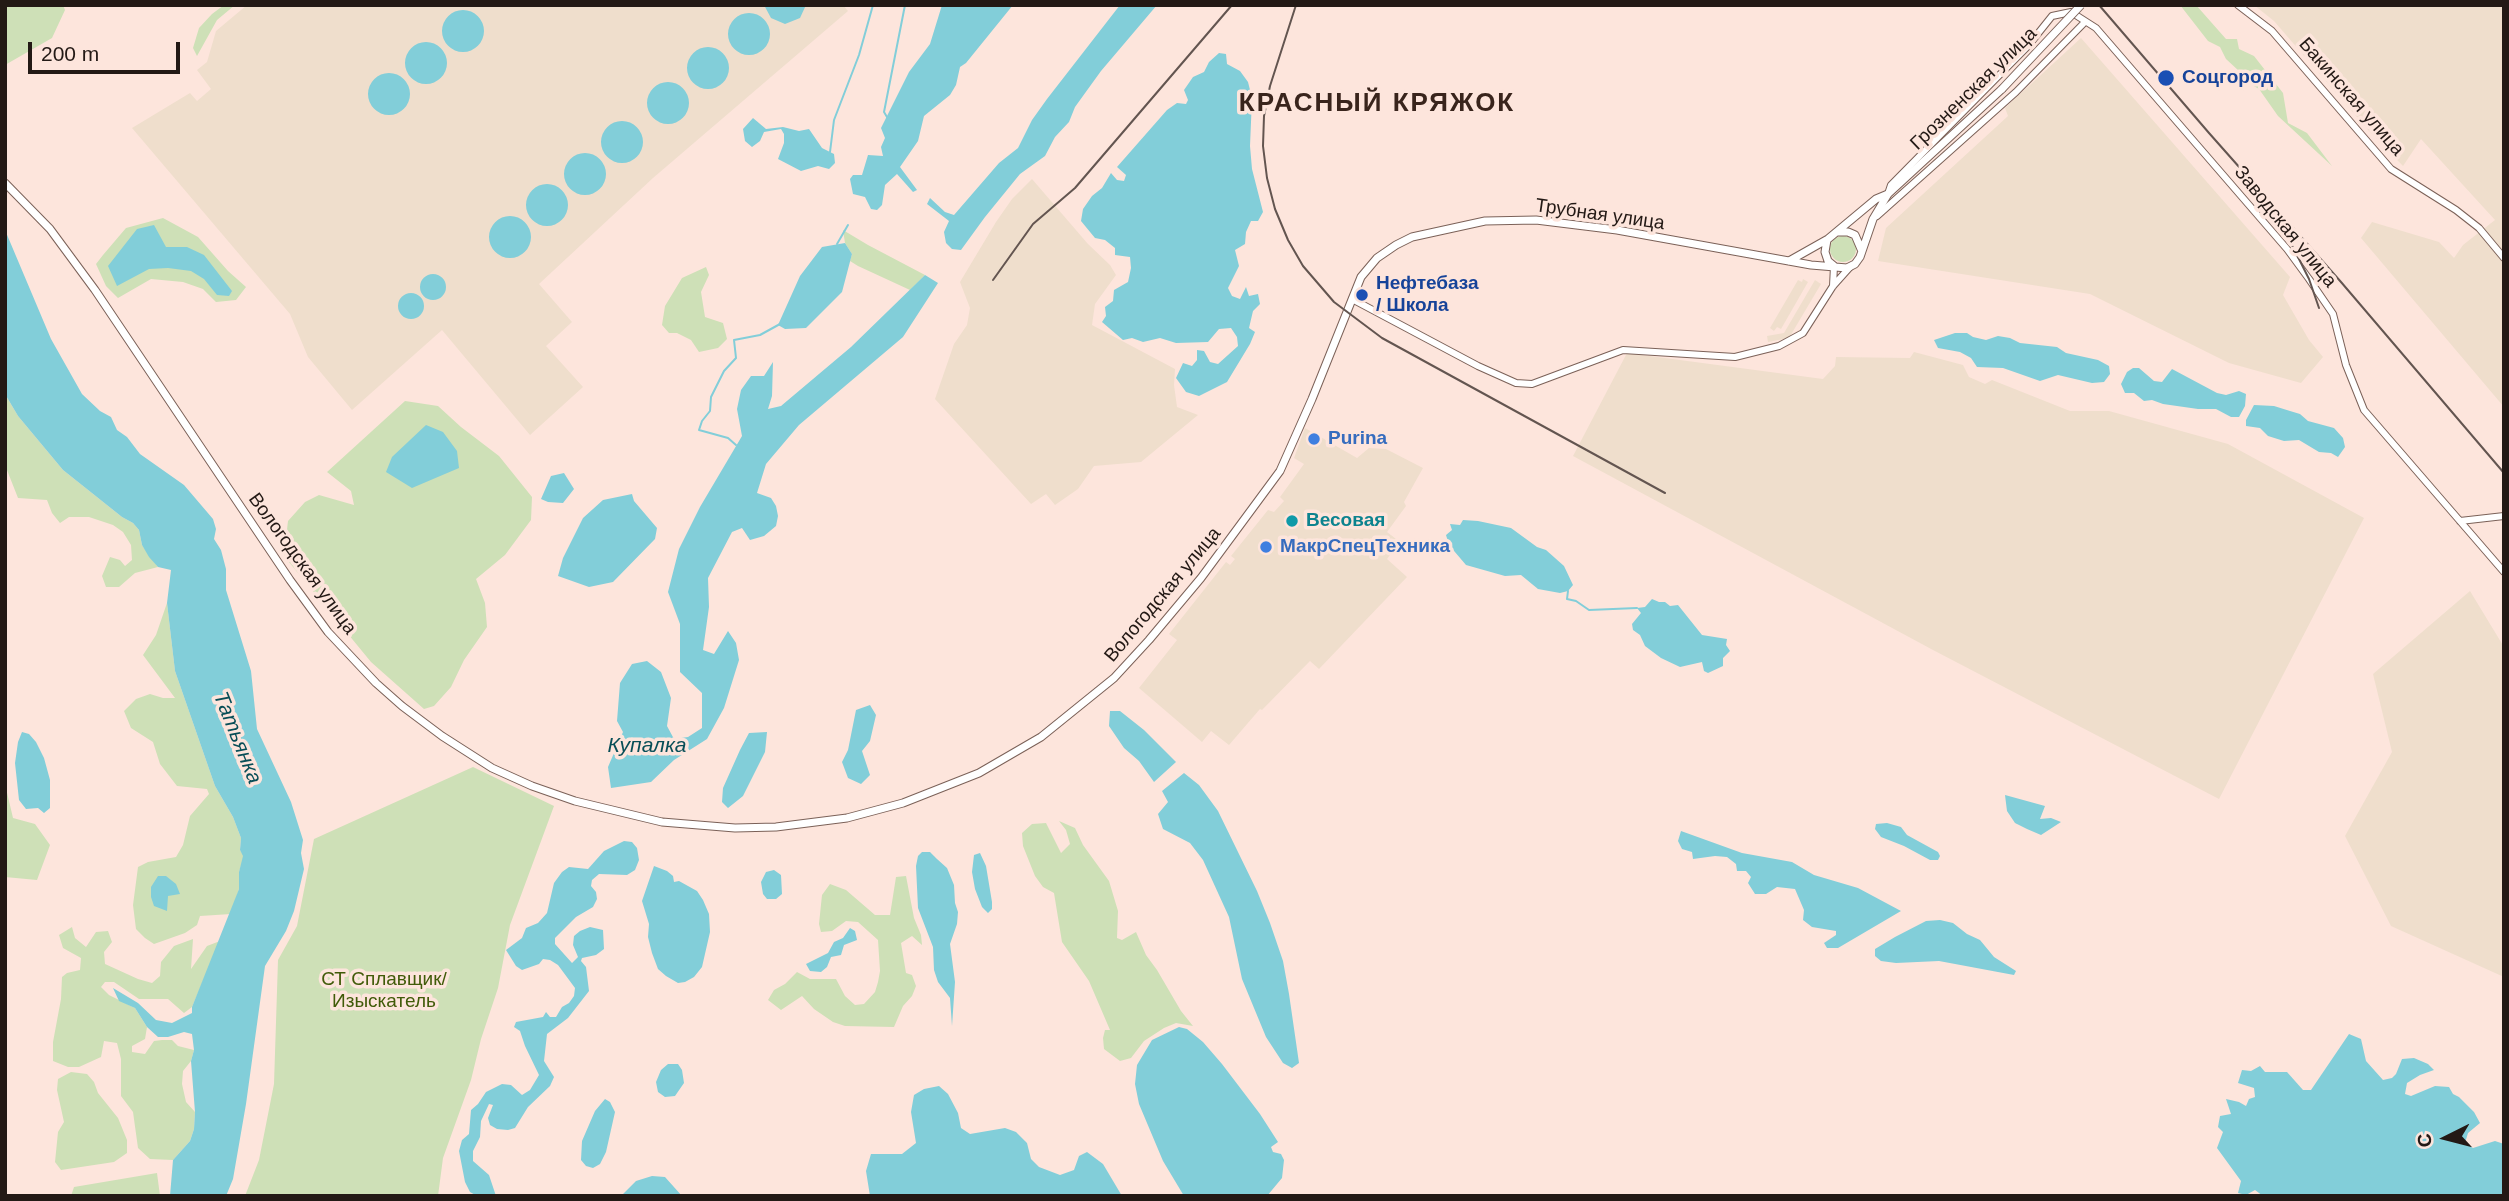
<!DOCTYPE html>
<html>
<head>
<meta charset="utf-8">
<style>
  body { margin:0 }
  #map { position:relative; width:2509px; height:1201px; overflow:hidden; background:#fde5dc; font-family:Helvetica,sans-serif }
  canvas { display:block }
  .frame { position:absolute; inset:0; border:7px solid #231915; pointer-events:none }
  .north { position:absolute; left:2411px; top:1103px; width:70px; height:70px; -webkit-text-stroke:5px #fde5dc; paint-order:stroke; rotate:264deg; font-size:19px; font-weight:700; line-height:28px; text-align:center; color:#231915 }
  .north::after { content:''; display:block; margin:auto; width:24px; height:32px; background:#231915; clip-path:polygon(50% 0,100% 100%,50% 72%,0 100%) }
  .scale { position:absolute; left:28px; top:42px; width:152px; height:32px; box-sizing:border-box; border:4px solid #231915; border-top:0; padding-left:9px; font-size:21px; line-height:24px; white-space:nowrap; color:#231915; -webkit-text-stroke:5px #fde5dc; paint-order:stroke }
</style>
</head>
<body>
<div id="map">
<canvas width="2509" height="1201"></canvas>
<div class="frame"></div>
<div class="north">С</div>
<div class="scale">200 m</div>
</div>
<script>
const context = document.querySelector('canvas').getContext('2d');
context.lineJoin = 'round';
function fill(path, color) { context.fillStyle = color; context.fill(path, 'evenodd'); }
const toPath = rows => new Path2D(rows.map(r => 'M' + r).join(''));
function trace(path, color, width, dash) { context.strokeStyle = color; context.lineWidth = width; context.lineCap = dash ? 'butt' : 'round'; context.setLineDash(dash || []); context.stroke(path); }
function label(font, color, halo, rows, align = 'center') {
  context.font = font + ' Helvetica,sans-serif'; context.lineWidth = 7; context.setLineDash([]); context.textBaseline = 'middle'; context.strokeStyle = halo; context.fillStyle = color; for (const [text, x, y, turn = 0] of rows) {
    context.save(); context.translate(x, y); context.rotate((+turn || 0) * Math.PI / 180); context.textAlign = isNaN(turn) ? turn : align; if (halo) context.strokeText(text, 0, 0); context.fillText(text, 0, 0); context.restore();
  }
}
const industrial = toPath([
  [247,5,843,5,848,11,653,178,539,284,572,322,546,346,583,387,530,435,442,330,352,410,308,357,290,314,132,128,190,93,197,101,211,89,197,70,207,62,216,31],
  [2254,5,2504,5,2504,407,2361,238,2372,222,2439,242,2454,258,2463,245,2495,220,2421,139,2403,166,2369,131,2274,21],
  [2081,38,2290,277,2283,295,2309,340,2323,357,2301,383,2229,363,2090,294,1878,261,1886,228,2008,116,2005,108],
  [1032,179,1088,244,1110,265,1116,275,1095,304,1092,325,1175,369,1174,385,1177,407,1198,415,1141,462,1094,466,1078,489,1055,505,1046,494,1031,504,935,399,954,344,967,325,970,308,960,282,996,222,1012,199],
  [1803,279,1808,282,1781,329,1777,327,1774,331,1770,328,1798,280,1802,282],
  [1815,280,1821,284,1789,338,1768,342,1767,336,1784,333],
  [1914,352,1963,365,1969,377,1985,384,1992,380,2070,411,2109,411,2228,444,2364,518,2219,799,1933,650,1573,456,1627,353,1823,379,1835,366,1836,357,1910,358],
  [1305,428,1357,458,1369,448,1386,449,1423,468,1404,502,1406,506,1387,532,1400,542,1387,559,1407,577,1319,669,1310,661,1262,710,1260,709,1229,745,1211,731,1202,742,1139,688,1177,640,1169,634,1226,562,1230,565,1235,559,1231,556,1268,510,1274,512,1284,501,1280,497,1304,464,1294,458],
  [2470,591,2504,647,2504,977,2391,926,2345,836,2392,752,2373,674]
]);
const green = toPath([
  [5,5,63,5,65,10,52,38,5,65],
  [224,5,235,5,217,20,197,56,193,48,199,28,212,14],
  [2180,5,2196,5,2226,39,2237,39,2239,49,2254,56,2283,93,2288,123,2307,133,2332,166,2278,116,2259,89,2245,81,2239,71,2226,59,2220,47,2208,41],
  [163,218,198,237,228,271,246,287,236,300,216,302,203,289,183,282,151,279,118,298,106,286,96,264,103,255,126,228],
  [843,230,868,245,925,275,910,290,858,266,850,261,852,254,845,243],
  '1830 249a13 13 0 1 1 26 0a13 13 0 1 1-26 0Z',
  [706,267,709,275,701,292,705,317,723,323,727,339,718,348,699,352,691,340,677,333,669,333,662,325,665,306,682,278],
  [5,394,18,416,63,470,122,517,133,523,139,530,142,545,158,567,135,573,119,587,106,587,102,576,110,557,120,560,125,566,132,560,131,545,123,532,113,525,89,517,69,517,60,523,52,513,47,500,18,498,5,465],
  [405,401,438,406,461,427,499,456,532,497,531,520,505,555,476,579,485,603,487,627,464,660,451,687,434,706,424,709,371,662,284,556,288,521,305,502,319,495,354,505,351,491,327,472],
  [167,603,175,671,215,786,233,817,241,838,240,850,244,856,239,872,239,889,231,914,200,916,197,925,185,933,154,944,145,938,136,929,133,905,138,867,148,862,176,857,183,845,190,816,209,794,207,789,177,786,160,764,153,742,131,728,124,711,136,699,150,694,163,698,175,698,143,655,156,635],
  [473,767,554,806,510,925,498,988,481,1039,471,1080,443,1158,438,1196,245,1196,259,1160,274,1084,278,960,297,926,314,839],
  [5,784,13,818,35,824,50,845,37,880,5,877],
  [1059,821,1075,828,1083,845,1109,881,1118,911,1117,938,1122,940,1136,932,1146,955,1157,970,1181,1011,1193,1026,1176,1023,1164,1028,1144,1041,1131,1058,1120,1061,1104,1049,1103,1038,1105,1030,1110,1030,1089,981,1062,942,1054,893,1043,887,1035,876,1023,846,1022,833,1032,824,1046,823,1061,853,1070,844,1066,830],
  [906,876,914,918,921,935,922,945,912,936,901,943,906,973,912,975,916,986,912,996,903,1006,894,1027,845,1026,833,1022,814,1009,802,996,781,1010,768,1000,774,990,785,984,797,972,810,979,836,979,845,996,855,1005,864,1004,875,992,878,982,880,971,878,940,858,922,846,921,832,931,821,932,819,924,822,895,830,884,846,890,875,915,890,915,896,877],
  [72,927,75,938,86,947,96,932,108,931,112,942,104,952,105,964,138,979,152,983,160,976,161,962,174,946,193,939,191,969,207,946,220,941,192,1007,184,1013,168,999,139,999,114,982,105,982,101,987,109,995,135,1008,147,1027,145,1039,132,1046,132,1052,145,1054,154,1041,162,1040,172,1040,178,1046,194,1050,191,1061,183,1071,182,1084,186,1102,195,1112,194,1129,190,1141,173,1160,150,1159,138,1148,133,1112,121,1096,121,1059,117,1043,104,1041,101,1057,79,1067,68,1067,53,1061,53,1042,61,999,62,977,67,973,80,970,81,958,63,948,59,935],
  [71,1072,87,1074,94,1082,98,1093,118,1118,127,1140,127,1153,114,1162,61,1170,55,1162,58,1132,64,1122,57,1090,58,1079],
  [157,1173,160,1196,71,1196,74,1187]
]);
const water = toPath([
  [764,5,806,5,800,18,785,24,771,18],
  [942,5,1013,5,966,63,960,67,956,85,950,95,924,116,918,141,900,167,917,190,913,192,897,174,885,185,882,205,877,210,871,209,865,197,853,194,850,179,853,175,862,175,868,155,883,156,881,147,885,138,881,128,909,72,930,44],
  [1120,5,1157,5,1101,71,1075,107,1069,122,1055,137,1045,156,1020,174,985,217,961,250,952,249,946,243,944,232,949,221,927,204,930,198,945,212,954,215,999,163,1018,148,1032,120,1047,99],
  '442 31a21 21 0 1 1 42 0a21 21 0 1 1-42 0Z',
  '728 34a21 21 0 1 1 42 0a21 21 0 1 1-42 0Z',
  '405 63a21 21 0 1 1 42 0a21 21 0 1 1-42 0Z',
  '687 68a21 21 0 1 1 42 0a21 21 0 1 1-42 0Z',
  [1219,53,1226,54,1227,64,1240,71,1248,82,1252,98,1250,146,1252,169,1263,212,1258,221,1251,221,1246,232,1245,244,1235,250,1239,266,1228,288,1232,296,1240,299,1246,287,1249,296,1258,294,1260,304,1253,311,1249,328,1255,332,1250,344,1227,382,1199,396,1186,392,1176,378,1183,363,1192,366,1197,360,1197,350,1204,351,1210,362,1218,364,1238,346,1237,337,1231,328,1219,329,1208,342,1176,343,1160,338,1143,342,1132,338,1123,340,1102,322,1106,316,1105,307,1113,301,1114,290,1128,282,1131,268,1130,257,1115,255,1115,248,1105,240,1095,238,1081,221,1083,209,1092,196,1102,188,1111,173,1117,180,1124,181,1126,175,1117,167,1167,110,1177,103,1186,104,1188,100,1184,90,1193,77,1204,72,1209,62],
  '368 94a21 21 0 1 1 42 0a21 21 0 1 1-42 0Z',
  '647 103a21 21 0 1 1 42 0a21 21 0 1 1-42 0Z',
  [753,118,766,129,783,127,799,131,809,129,822,148,834,154,835,163,829,169,818,166,801,171,778,159,784,143,784,134,781,129,764,132,760,141,752,147,745,141,743,129],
  '601 142a21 21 0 1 1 42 0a21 21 0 1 1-42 0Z',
  '564 174a21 21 0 1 1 42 0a21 21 0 1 1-42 0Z',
  '526 205a21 21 0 1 1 42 0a21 21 0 1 1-42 0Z',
  '489 237a21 21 0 1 1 42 0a21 21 0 1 1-42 0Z',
  [154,225,166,247,187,247,204,255,232,291,229,296,217,295,204,279,191,271,168,268,149,269,117,286,108,266,137,229],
  [5,230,51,339,82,394,100,411,111,417,117,430,127,437,140,454,184,485,213,519,216,529,214,539,221,550,226,569,226,590,251,671,257,729,291,802,303,840,301,853,304,869,294,911,286,931,265,966,246,1104,233,1179,226,1196,170,1196,173,1160,190,1141,194,1129,195,1112,191,1061,194,1050,192,1034,184,1032,168,1037,158,1037,147,1027,135,1008,119,1001,113,988,138,1003,156,1020,172,1023,192,1013,192,1007,239,889,239,872,243,856,240,850,241,838,233,817,215,786,175,671,167,603,171,570,158,567,149,557,142,545,139,530,133,523,122,517,63,470,18,416,5,394],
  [845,243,852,254,842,292,806,328,785,329,778,325,800,276,822,247],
  '420 287a13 13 0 1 1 26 0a13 13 0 1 1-26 0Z',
  [925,275,938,283,903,337,799,425,766,464,757,493,771,498,776,506,778,516,776,526,764,536,750,540,742,528,732,532,708,578,709,607,703,650,714,654,728,631,736,643,739,660,724,708,707,739,674,760,651,782,611,788,608,767,623,732,617,721,620,683,632,664,647,661,661,672,671,698,667,726,674,739,688,737,702,728,702,693,680,672,680,624,668,592,679,549,700,507,742,436,737,409,741,390,751,376,764,376,773,362,772,396,768,409,781,406,851,347],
  '398 306a13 13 0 1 1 26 0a13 13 0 1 1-26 0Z',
  [1955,333,1967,333,1973,337,1986,340,1998,336,2010,338,2020,343,2057,347,2066,353,2098,360,2109,366,2110,374,2104,382,2092,383,2058,375,2040,381,2003,368,1977,367,1971,358,1960,352,1938,348,1934,340],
  [2133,368,2139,368,2154,381,2162,382,2172,369,2217,393,2226,395,2239,391,2246,394,2245,406,2239,417,2231,417,2216,409,2198,409,2163,404,2152,400,2144,401,2134,393,2125,393,2121,384,2127,372],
  [2254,405,2274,406,2290,411,2300,414,2308,421,2334,428,2343,438,2345,447,2338,457,2331,453,2319,452,2299,440,2284,441,2268,436,2260,428,2246,426,2246,420],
  [426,425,443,432,457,451,459,468,412,488,386,472,392,457],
  [564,473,574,489,563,503,548,502,541,499,551,476],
  [632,494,634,501,657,528,655,539,613,582,589,587,558,576,563,558,583,518,603,500],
  [1463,520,1478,521,1511,528,1537,547,1546,550,1564,566,1573,585,1568,591,1560,593,1538,589,1521,575,1505,576,1466,565,1449,545,1446,535,1452,530,1450,524,1460,525],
  [1652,599,1659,602,1665,602,1670,606,1678,605,1702,635,1727,639,1726,645,1730,651,1723,658,1723,666,1708,673,1704,671,1702,662,1680,667,1661,658,1645,646,1640,635,1633,630,1632,624,1641,613,1637,608,1645,607],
  [870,705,876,715,870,741,862,751,870,775,861,784,848,778,842,762,848,750,856,710],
  [1110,711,1120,711,1144,730,1176,762,1154,782,1139,761,1124,748,1109,726],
  [22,732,29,734,36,742,44,758,50,780,50,808,44,813,38,808,26,809,19,800,15,763,18,742],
  [767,732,765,752,743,796,728,808,722,802,723,788,740,750,749,733],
  [1184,773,1199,785,1218,811,1257,891,1270,923,1283,961,1289,994,1299,1063,1292,1068,1283,1063,1266,1037,1242,979,1229,917,1203,860,1190,843,1163,829,1158,814,1168,802,1162,791],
  [2005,795,2045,806,2040,819,2051,818,2061,822,2041,835,2027,829,2015,823,2007,811],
  [1887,823,1901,827,1907,835,1938,852,1940,856,1938,860,1930,860,1904,846,1881,837,1875,829,1876,824],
  [1681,831,1742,853,1792,862,1814,875,1858,888,1901,911,1838,948,1827,948,1824,943,1836,935,1836,931,1812,927,1803,920,1804,910,1795,889,1777,887,1766,894,1755,894,1748,883,1751,877,1746,871,1737,871,1736,864,1727,857,1715,856,1693,859,1692,852,1682,849,1678,841],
  [624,841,632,842,637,848,639,860,635,870,627,875,599,874,592,880,591,886,596,892,597,899,593,907,576,917,555,938,555,944,572,963,578,957,573,945,574,936,580,931,590,927,603,930,604,949,596,955,582,958,581,961,586,967,589,991,568,1018,547,1034,544,1061,554,1077,550,1086,528,1107,515,1128,508,1130,497,1129,490,1125,488,1118,493,1105,489,1104,481,1121,480,1137,473,1151,473,1161,489,1175,496,1196,477,1196,470,1192,465,1182,459,1151,462,1140,469,1134,471,1110,478,1104,486,1092,502,1084,511,1085,522,1095,530,1090,539,1075,525,1046,520,1031,514,1027,516,1022,543,1017,546,1012,550,1017,556,1017,562,1007,569,1003,574,996,575,988,558,965,550,960,543,959,539,964,522,970,516,966,506,950,522,938,526,928,538,923,547,913,554,883,562,872,569,867,588,869,604,851],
  [922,852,930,852,937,859,947,868,954,885,955,903,958,912,957,924,950,944,955,982,952,1026,950,998,938,982,934,970,933,947,918,908,916,866,918,856],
  [980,853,986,866,992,902,992,909,988,913,982,907,975,889,972,872,974,855],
  [654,866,667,871,673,876,674,882,679,881,697,891,703,900,709,914,710,932,702,967,694,977,685,982,678,983,666,976,658,969,652,953,648,937,649,924,642,901],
  [774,870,781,875,782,894,776,899,767,899,763,894,761,882,766,872],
  [158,876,166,876,176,884,180,894,168,896,167,911,154,906,151,897,151,887],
  [1940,920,1953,923,1967,934,1980,940,1994,957,2016,971,2014,975,1939,961,1896,963,1881,961,1875,956,1875,949,1895,937,1926,921],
  [850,928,855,931,857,940,844,945,841,955,831,957,827,967,821,972,810,971,806,964,828,953,834,942,843,938],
  [1179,1027,1187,1029,1203,1042,1222,1064,1260,1114,1278,1142,1271,1147,1273,1152,1281,1154,1284,1160,1282,1178,1267,1196,1184,1196,1163,1161,1139,1104,1135,1084,1137,1065,1152,1040],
  [2349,1034,2361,1039,2366,1061,2383,1080,2392,1078,2396,1074,2402,1059,2414,1058,2428,1064,2434,1070,2420,1075,2407,1083,2405,1094,2411,1096,2435,1086,2449,1087,2453,1094,2459,1097,2474,1112,2480,1123,2468,1133,2465,1143,2473,1148,2495,1141,2504,1144,2504,1196,2263,1196,2255,1190,2246,1195,2238,1193,2241,1181,2217,1148,2223,1132,2218,1127,2220,1116,2231,1114,2226,1099,2239,1102,2246,1106,2249,1099,2255,1097,2254,1088,2238,1083,2242,1070,2251,1071,2260,1066,2265,1072,2287,1072,2303,1090,2311,1090],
  [668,1064,678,1064,682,1070,684,1083,675,1096,665,1097,658,1092,656,1082,661,1070],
  [939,1086,948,1094,958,1113,961,1128,970,1134,1005,1128,1016,1132,1027,1143,1031,1159,1039,1167,1060,1175,1074,1170,1079,1156,1087,1152,1103,1164,1122,1196,870,1196,866,1171,871,1154,902,1154,916,1143,911,1112,914,1095,924,1089],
  [605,1099,610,1102,615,1112,606,1152,600,1164,593,1168,586,1166,581,1160,582,1141,595,1111],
  [652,1176,665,1177,682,1196,621,1196,636,1181]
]);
const stream = toPath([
  [887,117,884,112,905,5],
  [830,152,834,120,859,55,873,5],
  [837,244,848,225],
  [736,445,728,438,699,430,702,421,710,411,711,397,724,371,736,358,734,340,760,335,780,324],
  [1568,591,1567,599,1576,601,1589,610,1637,608]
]);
const tertiary = toPath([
  [2238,5,2272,31,2391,169,2456,210,2479,228,2504,258],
  [1888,194,1891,185,2028,46,2052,16,2071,12,2096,28,2287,249,2309,279,2333,314,2346,365,2364,410,2504,572],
  [1877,216,2016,92,2085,22],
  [1833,286,1834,266],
  [1352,299,1478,366,1516,383,1532,384,1623,350,1735,357,1779,346,1803,333,1833,286,1850,267],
  [2460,521,2504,516]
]);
const secondary = toPath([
  [5,183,50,229,95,290,290,580,328,632,376,683,402,706,442,736,492,768,532,786,575,801,662,822,735,828,776,827,847,818,903,803,979,773,1041,737,1114,678,1149,640,1201,578,1280,471,1312,399,1361,277,1377,258,1396,245,1412,237,1485,221,1536,220,1617,230,1811,265,1847,268,1855,264,1860,257,1873,219,1888,194,2002,89],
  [1838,232,1848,232,1855,235,1861,249],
  [1827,240,1825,252,1828,261,1834,266],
  [1789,261,1828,239,1876,199,1888,194]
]);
const rail = toPath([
  [1296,5,1270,86,1264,116,1263,146,1267,178,1275,209,1288,240,1303,266,1334,302,1382,338,1665,493],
  [2099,5,2209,133,2341,282,2504,473],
  [2272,219,2293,247,2309,279,2319,308],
  [993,280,1033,224,1075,188,1232,5]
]);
const secondaryBridge = toPath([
  [2002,89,2081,5]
]);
const markers = [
  [2166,78,9,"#1a4fb4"],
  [1362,295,7,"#1a4fb4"],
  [1314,439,7,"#3f7fe0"],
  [1292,521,7,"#0f9aa8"],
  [1266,547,7,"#3f7fe0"]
];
const transitNames = [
  ["Соцгород",2182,78],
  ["Нефтебаза",1376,284],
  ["/ Школа",1376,306]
];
const streetNames = [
  ["Грозненская улица",1974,89,-44],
  ["Бакинская улица",2351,97,49],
  ["Трубная улица",1600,215,8],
  ["Заводская улица",2285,227,51],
  ["Вологодская улица",302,564,54],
  ["Вологодская улица",1163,595,-50]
];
const shopNames = [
  ["Purina",1328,439],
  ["МакрСпецТехника",1280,547]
];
const cultureNames = [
  ["Весовая",1306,521]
];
const parkNames = [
  ["СТ Сплавщик/",384,980],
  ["Изыскатель",384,1002]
];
const waterNames = [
  ["Татьянка",237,738,68],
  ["Купалка",647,746]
];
const districtNames = [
  ["КРАСНЫЙ КРЯЖОК",1377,104]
];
fill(industrial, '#efdecc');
fill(green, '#cee0b7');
fill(water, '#82ced9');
trace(stream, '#82ced9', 2);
trace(tertiary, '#7b6158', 8);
trace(secondary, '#7b6158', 9);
trace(tertiary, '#fff', 6);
trace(secondary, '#fff', 7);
trace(rail, '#635550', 2);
trace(secondaryBridge, '#7b6158', 9, []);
trace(secondaryBridge, '#fff', 7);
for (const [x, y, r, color] of markers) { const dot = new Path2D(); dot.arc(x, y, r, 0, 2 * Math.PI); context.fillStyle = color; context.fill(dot); trace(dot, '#fde5dc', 2.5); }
label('bold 19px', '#164399', '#fde5dc', transitNames, 'left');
label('19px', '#231915', '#fde5dc', streetNames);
label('bold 19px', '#366cbe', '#fde5dc', shopNames, 'left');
label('bold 19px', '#0d838f', '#fde5dc', cultureNames, 'left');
label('19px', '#415b09', '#fde5dc', parkNames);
label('italic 21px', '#084e57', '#fde5dc', waterNames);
context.letterSpacing = '2px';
label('bold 26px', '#39241c', '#fde5dc', districtNames);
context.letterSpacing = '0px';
</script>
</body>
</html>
